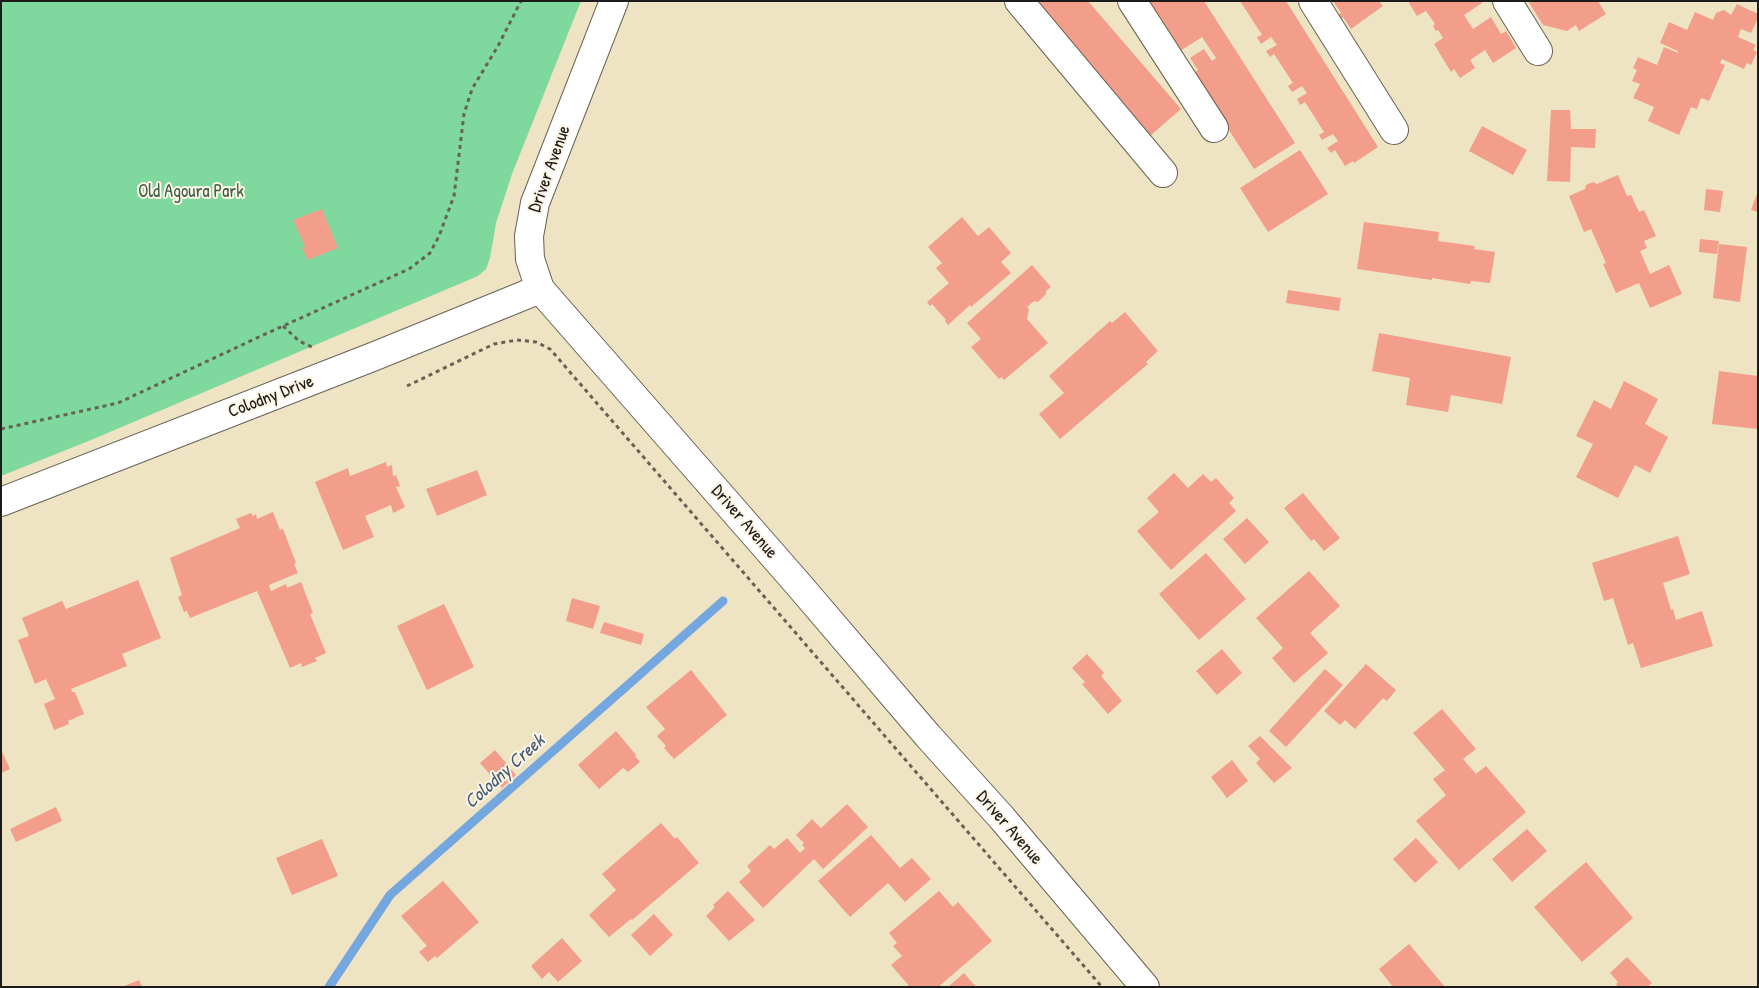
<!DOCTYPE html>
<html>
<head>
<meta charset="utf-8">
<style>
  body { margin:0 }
  #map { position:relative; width:1759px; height:988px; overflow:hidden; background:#eee3c2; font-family:"Patrick Hand",sans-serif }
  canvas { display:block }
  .frame { position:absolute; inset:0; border:2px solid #1c1c1c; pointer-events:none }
</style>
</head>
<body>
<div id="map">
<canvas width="1759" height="988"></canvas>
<div class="frame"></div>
</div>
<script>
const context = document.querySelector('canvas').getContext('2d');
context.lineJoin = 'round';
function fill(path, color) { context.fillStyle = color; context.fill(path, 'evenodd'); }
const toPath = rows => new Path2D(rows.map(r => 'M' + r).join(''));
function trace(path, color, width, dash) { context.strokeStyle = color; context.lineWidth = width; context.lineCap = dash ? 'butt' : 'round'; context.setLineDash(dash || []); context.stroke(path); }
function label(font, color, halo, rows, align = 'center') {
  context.font = font + ' "Patrick Hand",sans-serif'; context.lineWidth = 4; context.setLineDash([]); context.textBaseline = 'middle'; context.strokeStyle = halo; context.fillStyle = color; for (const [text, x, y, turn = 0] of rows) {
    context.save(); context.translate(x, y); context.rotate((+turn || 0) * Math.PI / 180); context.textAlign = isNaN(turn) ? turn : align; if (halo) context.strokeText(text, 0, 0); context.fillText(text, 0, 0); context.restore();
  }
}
const green = toPath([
  [1,1,581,1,512,174,496,223,490,258,486,269,478,276,91,440,1,476]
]);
const stream = toPath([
  [329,987,390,895,723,601]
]);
const building = toPath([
  [1033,1,1088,1,1181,109,1150,136],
  [1148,1,1204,1,1295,143,1254,169,1193,74,1198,70,1190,58,1204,49,1212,61,1216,58,1202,37,1180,51],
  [1240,1,1286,1,1378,147,1354,163,1353,161,1345,166,1335,150,1331,153,1327,148,1338,141,1333,134,1322,140,1319,135,1324,132,1305,102,1300,105,1297,99,1307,93,1302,86,1292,92,1288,86,1293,83,1274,54,1270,57,1266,51,1277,45,1271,37,1261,44,1257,37,1262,35],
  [1333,1,1379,1,1383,6,1351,29,1343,17,1341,19,1338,15,1341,13],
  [1412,1,1482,1,1482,3,1464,15,1473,29,1491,17,1501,34,1506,31,1516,48,1493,63,1485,50,1470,60,1475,68,1460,78,1454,69,1451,72,1434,44,1443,38,1438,30,1436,31,1433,26,1435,24,1426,11,1417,16,1409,3],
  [1528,1,1598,1,1606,14,1579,31,1576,25,1567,31,1543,25],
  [1737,4,1758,14,1758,18,1751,33,1741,29,1738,37,1756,45,1753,50,1757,52,1751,65,1747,63,1744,69,1722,59,1720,63,1725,65,1709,101,1701,98,1697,109,1691,107,1679,135,1648,121,1654,107,1633,98,1640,84,1632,81,1637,70,1633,68,1638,57,1657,65,1664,47,1678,53,1678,51,1660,43,1669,22,1687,30,1695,12,1713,20,1716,13,1724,10,1731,15],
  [1551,110,1570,110,1571,129,1596,129,1595,148,1571,147,1570,182,1547,181],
  [1482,126,1527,150,1513,175,1469,151],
  [1300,150,1328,194,1268,232,1240,188],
  [1618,175,1627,196,1631,195,1639,212,1644,210,1656,236,1644,241,1647,248,1640,251,1650,274,1669,265,1682,294,1650,308,1639,283,1616,293,1603,264,1606,263,1591,229,1584,232,1569,196,1585,189,1586,185,1593,182,1597,184],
  [1706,189,1723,191,1720,212,1704,210],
  [1758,191,1758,212,1751,210],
  [322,209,338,248,308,260,302,248,305,247,293,220],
  [962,217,978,236,989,227,1011,253,1001,262,1011,273,971,307,970,305,948,325,945,321,946,320,932,304,930,306,927,302,949,283,936,268,942,263,928,247],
  [1364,222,1439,232,1438,241,1475,246,1474,249,1495,252,1490,283,1471,281,1470,284,1432,278,1432,280,1357,269],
  [1700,239,1719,241,1717,254,1699,252],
  [1719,244,1747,247,1740,302,1713,298],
  [1032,265,1051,287,1046,291,1046,294,1038,302,1034,301,1027,307,1029,309,1027,319,1048,343,1004,380,1002,377,999,379,971,347,981,339,967,323],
  [1288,290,1341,298,1339,311,1286,303],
  [1125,312,1158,351,1146,362,1148,364,1060,439,1039,414,1064,393,1049,376,1110,321,1112,323],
  [1379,333,1511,357,1502,404,1451,395,1448,412,1406,405,1410,378,1372,371],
  [1719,371,1758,376,1758,429,1712,424],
  [1624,381,1658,399,1645,424,1668,437,1650,473,1635,465,1618,498,1576,477,1593,444,1576,436,1594,400,1611,409],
  [386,462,387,467,392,465,393,476,396,475,400,486,396,487,405,507,393,513,391,505,365,516,374,537,343,550,315,482,348,468,350,476],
  [477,470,487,495,437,516,426,489],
  [1174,473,1188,488,1203,474,1211,482,1216,478,1234,498,1229,503,1236,511,1171,570,1137,531,1159,512,1147,498],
  [1303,493,1340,538,1324,551,1314,539,1311,541,1284,508],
  [273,512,280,530,283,529,296,563,294,564,298,573,269,585,271,591,286,584,287,588,301,582,313,613,310,614,326,653,315,658,317,661,302,667,301,663,290,668,257,591,190,618,187,611,184,612,178,597,182,595,170,558,240,528,236,519,251,513,253,516,256,514,257,519],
  [1247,518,1269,542,1245,564,1223,539],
  [1678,536,1690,574,1663,583,1671,610,1673,609,1676,620,1702,611,1713,646,1641,668,1633,643,1628,645,1613,598,1604,601,1592,563],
  [1206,553,1246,599,1199,640,1159,594],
  [1309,571,1340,606,1310,633,1328,653,1294,683,1272,658,1283,648,1256,618],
  [138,580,161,638,122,654,127,666,71,689,72,692,75,692,84,714,68,721,69,724,54,730,44,704,55,699,46,679,35,684,18,640,29,636,22,618,62,601,66,609],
  [572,598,600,606,593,629,566,621],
  [444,604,474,667,427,690,397,626],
  [604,622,644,634,641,645,600,633],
  [1222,649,1242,673,1217,695,1196,671],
  [1087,654,1104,673,1101,676,1122,701,1108,714,1082,684,1085,682,1072,668],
  [1366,664,1396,690,1387,701,1383,698,1355,729,1345,720,1340,725,1324,711],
  [1325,669,1343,685,1286,747,1269,731],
  [691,670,727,715,674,759,664,748,666,746,657,736,665,729,646,707],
  [1442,709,1476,749,1463,759,1476,774,1486,766,1526,812,1459,870,1416,821,1446,795,1433,779,1445,770,1413,733],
  [616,731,636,755,635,756,640,762,628,772,623,768,599,789,578,765],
  [1260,736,1292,768,1274,783,1256,763,1260,759,1248,746],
  [1,750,10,769,1,773],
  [495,750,516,775,502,788,480,763],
  [1232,760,1248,781,1227,798,1211,777],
  [847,804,868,827,823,869,814,859,763,908,739,882,751,871,747,866,770,845,774,849,787,838,800,853,805,848,802,845,804,843,796,835,812,819,821,828],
  [56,807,62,821,16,842,10,829],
  [661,823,675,839,677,837,699,863,632,920,631,919,609,937,589,915,616,890,602,874],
  [1527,829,1547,851,1512,882,1492,859],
  [871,835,900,868,912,858,931,879,905,902,888,883,850,917,818,881],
  [1416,838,1438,862,1415,883,1393,859],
  [322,839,338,876,292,895,276,858],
  [1586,862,1633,918,1582,962,1534,907],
  [443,881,479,922,437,958,435,956,428,962,419,952,427,946,401,916],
  [728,891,755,920,729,941,706,916,715,907,713,905],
  [939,891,953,907,958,902,992,941,938,987,910,987,891,965,902,956,893,946,897,943,889,933],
  [654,914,673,935,650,956,631,935],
  [562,938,582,961,558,982,549,972,542,979,531,966],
  [1409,944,1445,987,1393,987,1379,969],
  [1627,957,1652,983,1647,987,1618,987,1616,984,1618,982,1610,973],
  [964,973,976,987,948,987],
  [139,980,142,987,122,987]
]);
const path = toPath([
  [283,326,299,341,314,348],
  [407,386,494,344,517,340,536,342,550,349,1102,987],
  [1,429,118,403,261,336,409,269,430,253,439,236,454,196,464,114,472,89,498,46,521,1]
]);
const minor = toPath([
  [614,1,535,203,529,236,530,259,540,289,798,584,928,736,1002,818,1145,987],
  [1019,1,1163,173],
  [1132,1,1214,128],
  [1313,1,1394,130],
  [1507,1,1538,51],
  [1,502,375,356,540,289]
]);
const streetNames = [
  ["Driver Avenue",550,169,-70],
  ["Colodny Drive",271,397,-21],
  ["Driver Avenue",744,522,49],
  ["Driver Avenue",1009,828,49]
];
const parkNames = [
  ["Old Agoura Park",191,192]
];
const waterNames = [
  ["Colodny Creek",505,772,-42]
];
fill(green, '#7fd99f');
trace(stream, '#74a6e0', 9);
fill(building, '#f29e8a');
trace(minor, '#666256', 30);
trace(path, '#666256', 3, [4, 4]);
trace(minor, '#fff', 28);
label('18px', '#1c1c1c', '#fcf5e5', streetNames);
label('18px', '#3f5e4a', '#fcf5e5', parkNames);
label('italic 19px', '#445a74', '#fcf5e5', waterNames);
</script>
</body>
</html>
